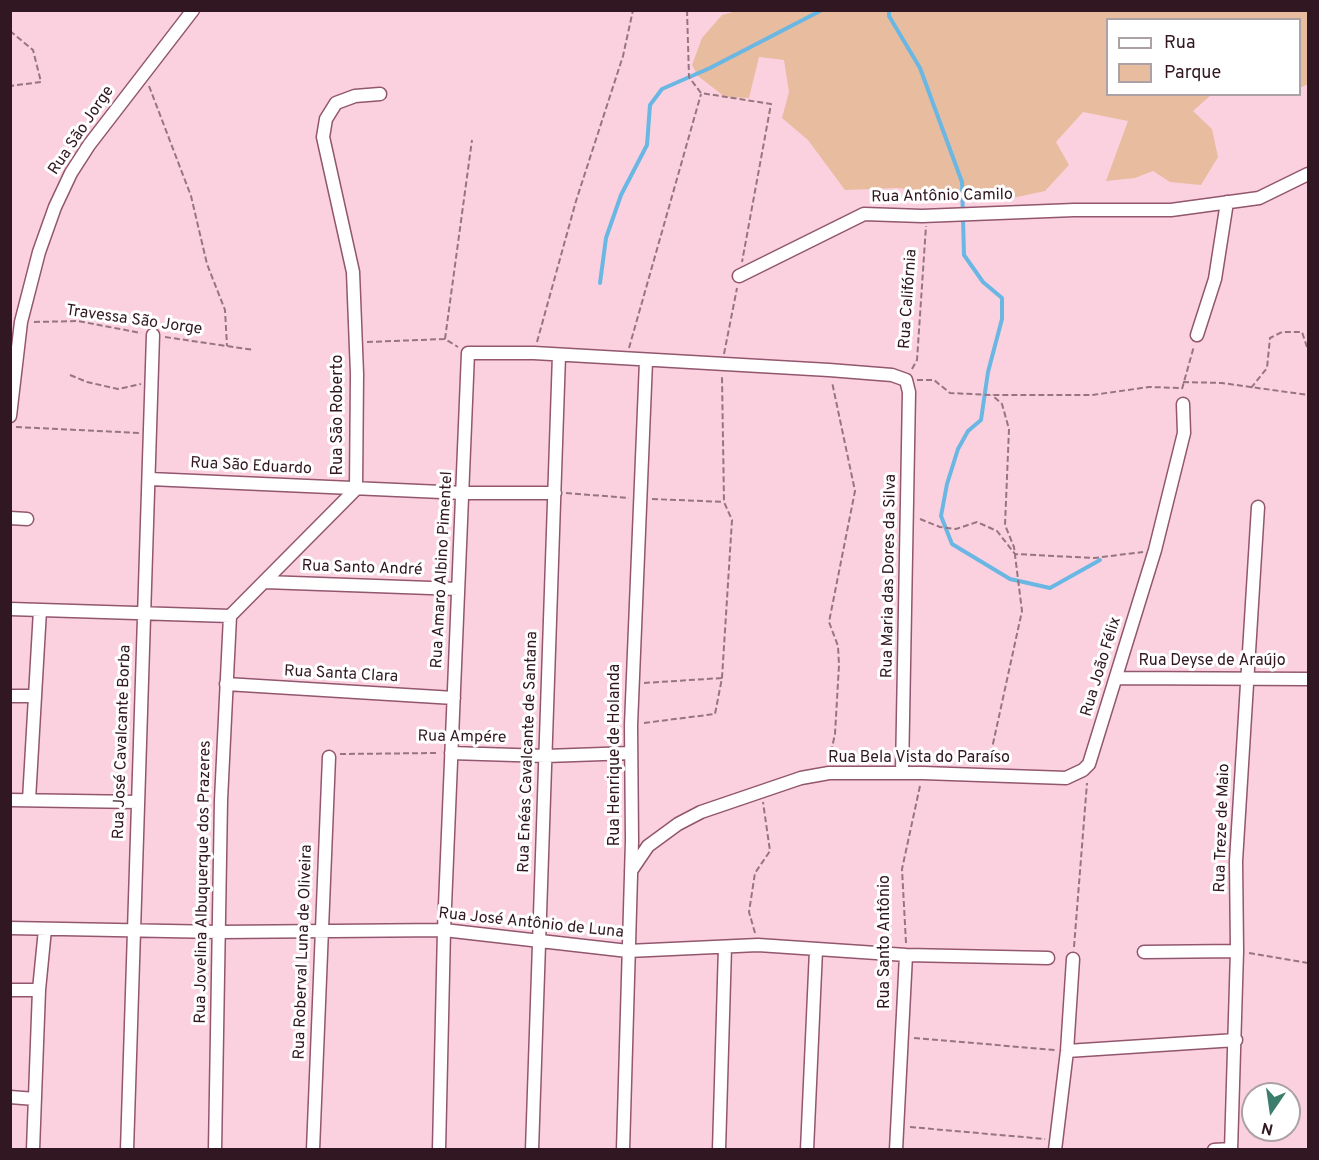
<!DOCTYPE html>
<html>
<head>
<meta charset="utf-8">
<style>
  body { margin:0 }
  #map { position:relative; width:1319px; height:1160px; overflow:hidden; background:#fbd1e0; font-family:Overpass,sans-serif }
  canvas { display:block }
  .frame { position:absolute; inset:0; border:12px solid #301721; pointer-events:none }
  .legend { position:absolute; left:1106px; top:18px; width:195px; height:78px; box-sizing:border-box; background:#fff; border:2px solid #aca2a6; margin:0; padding:8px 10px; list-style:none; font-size:18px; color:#301721 }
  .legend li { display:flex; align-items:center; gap:12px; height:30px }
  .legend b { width:30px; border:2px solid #aca2a6 }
  .north { position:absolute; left:1241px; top:1082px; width:60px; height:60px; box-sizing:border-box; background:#fff; border:2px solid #aca2a6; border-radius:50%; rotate:193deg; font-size:16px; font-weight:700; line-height:24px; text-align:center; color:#301721 }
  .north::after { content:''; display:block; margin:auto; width:21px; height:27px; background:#3c7d6d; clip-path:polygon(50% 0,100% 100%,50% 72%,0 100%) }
</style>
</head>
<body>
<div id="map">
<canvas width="1319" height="1160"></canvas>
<div class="frame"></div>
<ul class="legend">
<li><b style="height:8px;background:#fff"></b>Rua</li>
<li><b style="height:16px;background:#e8bc9f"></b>Parque</li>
</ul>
<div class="north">N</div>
</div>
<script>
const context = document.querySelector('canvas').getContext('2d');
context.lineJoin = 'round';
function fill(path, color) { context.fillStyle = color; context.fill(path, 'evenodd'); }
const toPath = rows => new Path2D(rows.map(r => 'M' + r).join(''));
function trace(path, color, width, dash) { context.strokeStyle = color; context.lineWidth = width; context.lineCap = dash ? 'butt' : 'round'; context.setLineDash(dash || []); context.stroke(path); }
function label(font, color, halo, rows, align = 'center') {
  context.font = font + ' Overpass,sans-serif'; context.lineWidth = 6; context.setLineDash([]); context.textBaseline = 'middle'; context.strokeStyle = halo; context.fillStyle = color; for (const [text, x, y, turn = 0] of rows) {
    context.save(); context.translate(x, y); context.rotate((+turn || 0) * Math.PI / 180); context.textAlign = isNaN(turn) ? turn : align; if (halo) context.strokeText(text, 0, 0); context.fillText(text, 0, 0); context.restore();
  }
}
const green = toPath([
  [740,10,1308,11,1308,84,1300,88,1300,20,1108,20,1108,94,1211,95,1193,111,1212,129,1218,157,1201,185,1170,182,1153,171,1135,178,1106,181,1128,121,1083,112,1056,142,1069,165,1045,191,994,202,898,188,845,190,808,140,782,118,789,92,784,60,759,57,749,98,725,97,698,76,692,65,702,38,722,15]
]);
const stream = toPath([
  [889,10,889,16,920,68,962,182,964,255,983,282,1002,298,1002,319,988,372,981,420,968,431,958,449,947,484,941,516,952,544,1010,579,1050,588,1100,560],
  [600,283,606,238,621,195,647,145,650,105,662,89,710,68,822,10]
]);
const path = toPath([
  [687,10,689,77,701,93,771,104,742,262],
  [10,31,33,50,41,82,10,86],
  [149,86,191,196,207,264,225,310,227,346],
  [34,322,78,321,141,333],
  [165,337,254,350],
  [445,339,472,140],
  [367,342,445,339,458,347],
  [537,342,576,201,623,56,633,10],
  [629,348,701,94],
  [724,354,737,288],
  [912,369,917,360,926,226],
  [70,375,87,382,118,389,141,384],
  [917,380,934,380,950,393,992,395,1092,395,1149,387,1182,388],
  [1183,382,1222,383,1308,395],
  [1251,388,1267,368,1270,338,1282,332,1302,332,1308,350],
  [1182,389,1194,346],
  [16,427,140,433],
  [566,493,629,498],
  [652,499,724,502],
  [920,519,940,527,956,529,977,522,997,531,1015,554,1094,558,1143,552],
  [644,683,722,678],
  [644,723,715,714,722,678,732,520,724,502,722,377],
  [340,754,439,753],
  [829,761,835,734,839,665,838,646,829,622,855,491,832,382],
  [989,762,1022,611,1014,547,1005,525,1009,429,1002,404,992,395],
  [755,933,749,912,755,873,770,851,763,802],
  [906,943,902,869,920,786],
  [1074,947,1087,783],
  [1249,953,1308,963],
  [914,1038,1055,1050],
  [910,1127,1045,1139]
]);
const minor = toPath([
  [739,276,864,214,922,216,1074,210,1171,210,1259,198,1308,174],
  [1197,335,1215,279,1227,202],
  [10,416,21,322,39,252,55,207,71,173,89,145,193,10],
  [150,479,464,493,555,493],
  [10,518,27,519],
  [265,582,458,589],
  [10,609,230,616,356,489,357,374,353,272,323,137,326,119,336,103,355,96,380,94],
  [1116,678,1308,679],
  [226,684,454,698],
  [10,696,33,696],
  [451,753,546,756,631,753],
  [10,800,138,802],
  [29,800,40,610],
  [631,871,648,846,678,824,701,812,801,778,829,773,923,773,1066,778,1083,770,1089,764,1155,550,1184,433,1183,404],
  [10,928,220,932,444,930,628,951,758,945,906,955,1048,958],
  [1144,952,1237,951],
  [10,990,39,990],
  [1067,1051,1236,1040],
  [10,1097,35,1099],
  [33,1150,39,990,45,929],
  [127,1150,153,335],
  [215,1150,221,800,230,616],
  [313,1150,329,757],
  [439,1150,444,930,468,353,534,353,829,370,892,375,906,380,909,392,902,773],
  [532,1150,559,355],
  [623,1150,632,841,631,725,646,361],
  [719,1150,725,947],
  [807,1150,816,950],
  [896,1150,906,955],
  [1055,1150,1067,1051,1073,959],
  [1214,1150,1231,1149],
  [1231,1150,1237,951,1236,861,1258,507]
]);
const streetNames = [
  ["Rua São Jorge",82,131,-56],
  ["Rua Antônio Camilo",942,197,-1],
  ["Rua Califórnia",909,299,-86],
  ["Travessa São Jorge",134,321,8],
  ["Rua São Roberto",339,415,-90],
  ["Rua São Eduardo",251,467,3],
  ["Rua Santo André",362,569,2],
  ["Rua Amaro Albino Pimentel",443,570,-87],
  ["Rua Maria das Dores da Silva",890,576,-89],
  ["Rua Deyse de Araújo",1212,662],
  ["Rua João Félix",1102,667,-73],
  ["Rua Santa Clara",341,675,3],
  ["Rua Ampére",462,738,1],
  ["Rua José Cavalcante Borba",123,742,-88],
  ["Rua Enéas Cavalcante de Santana",529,752,-88],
  ["Rua Henrique de Holanda",616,755,-90],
  ["Rua Bela Vista do Paraíso",919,759],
  ["Rua Treze de Maio",1223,828,-88],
  ["Rua Jovelina Albuquerque dos Prazeres",204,882,-89],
  ["Rua José Antônio de Luna",531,924,6],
  ["Rua Santo Antônio",886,942,-90],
  ["Rua Roberval Luna de Oliveira",304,952,-88]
];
fill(green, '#e8bc9f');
trace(stream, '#6ab7e3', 4);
trace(minor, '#92566e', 15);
trace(path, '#967581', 2, [6, 3]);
trace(minor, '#fff', 12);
label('16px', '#301721', '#fff', streetNames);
</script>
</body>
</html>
